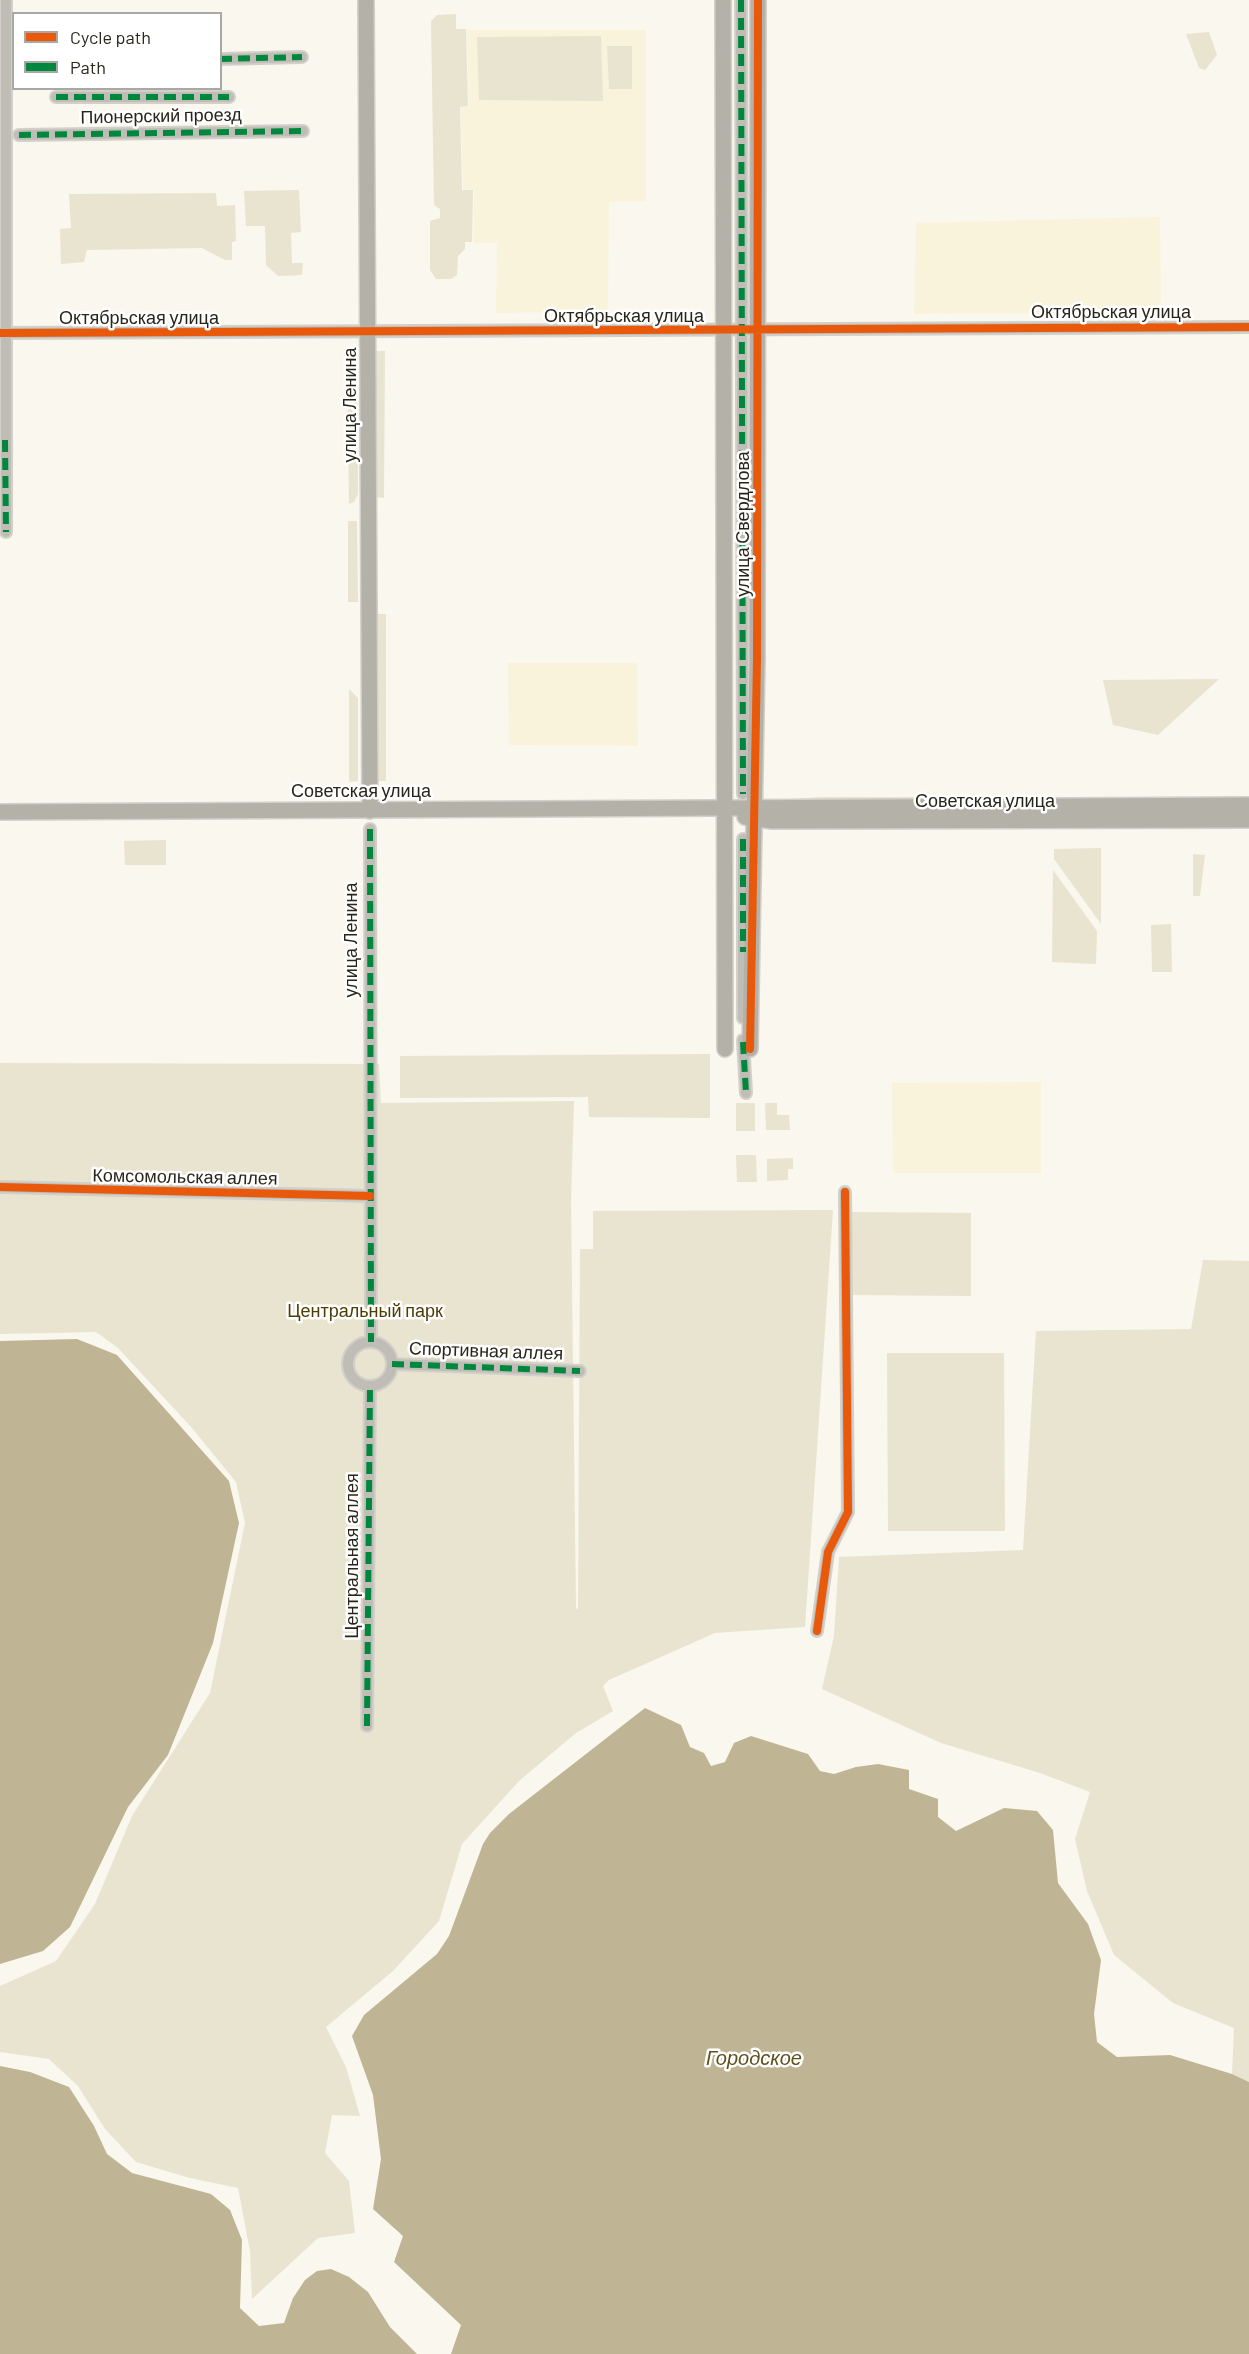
<!DOCTYPE html>
<html>
<head>
<meta charset="utf-8">
<style>
  body { margin:0 }
  #map { position:relative; width:1249px; height:2354px; overflow:hidden; background:#f9f7ee; font-family:Barlow,sans-serif }
  canvas { display:block }
  .legend { position:absolute; left:12px; top:12px; width:210px; height:78px; box-sizing:border-box; background:#fff; border:2px solid #a9a8a4; margin:0; padding:8px 10px; list-style:none; font-size:18px; color:#28251b }
  .legend li { display:flex; align-items:center; gap:12px; height:30px }
  .legend b { width:30px; border:2px solid #a9a8a4 }
</style>
</head>
<body>
<div id="map">
<canvas width="1249" height="2354"></canvas>
<ul class="legend">
<li><b style="height:8px;background:#e8590c"></b>Cycle path</li>
<li><b style="height:8px;background:#00873e"></b>Path</li>
</ul>
</div>
<script>
const context = document.querySelector('canvas').getContext('2d');
context.lineJoin = 'round';
function fill(path, color) { context.fillStyle = color; context.fill(path, 'evenodd'); }
const toPath = rows => new Path2D(rows.map(r => 'M' + r).join(''));
function trace(path, color, width, dash) { context.strokeStyle = color; context.lineWidth = width; context.lineCap = dash ? 'butt' : 'round'; context.setLineDash(dash || []); context.stroke(path); }
function label(font, color, halo, rows, align = 'center') {
  context.font = font + ' Barlow,sans-serif'; context.lineWidth = 5; context.setLineDash([]); context.textBaseline = 'middle'; context.strokeStyle = halo; context.fillStyle = color; for (const [text, x, y, turn = 0] of rows) {
    context.save(); context.translate(x, y); context.rotate((+turn || 0) * Math.PI / 180); context.textAlign = isNaN(turn) ? turn : align; if (halo) context.strokeText(text, 0, 0); context.fillText(text, 0, 0); context.restore();
  }
}
const built = toPath([
  [467,30,646,30,646,201,609,202,608,311,496,313,497,243,474,243,474,190,463,189,461,107,469,107],
  [1160,217,1161,303,1150,313,914,314,916,223],
  [508,663,637,663,638,746,509,745],
  [1041,1082,1041,1173,893,1173,892,1083]
]);
const green = toPath([
  [456,14,456,29,466,29,468,106,460,107,462,190,473,190,472,242,465,242,465,249,458,256,457,275,451,279,436,279,430,270,430,221,440,218,440,209,434,205,431,21,437,15],
  [1209,32,1217,55,1205,70,1199,68,1186,34],
  [601,36,603,101,479,100,477,37],
  [607,46,632,46,632,89,609,89],
  [299,190,301,232,291,233,292,263,303,263,302,275,278,276,266,265,265,226,246,226,244,191],
  [216,193,217,206,235,205,236,241,232,242,232,260,225,260,202,248,87,250,84,262,61,264,60,229,71,228,69,194],
  [374,351,385,351,384,498,373,497],
  [347,352,357,352,358,494,354,502,349,504],
  [348,521,357,521,358,602,348,602],
  [373,614,386,614,386,781,373,781],
  [1219,679,1158,735,1113,725,1103,680],
  [349,689,358,698,358,781,349,782],
  [820,797,971,797,970,802,780,800],
  [166,840,166,865,125,865,124,841],
  [1101,848,1101,924,1054,859,1054,849],
  [1193,854,1205,855,1200,896,1193,896],
  [1053,870,1097,931,1096,964,1052,962],
  [1171,924,1172,972,1152,972,1151,925],
  [710,1054,710,1118,589,1117,588,1097,400,1098,400,1056],
  [0,1063,379,1064,381,1103,574,1101,571,1201,576,1609,578,1608,580,1249,593,1249,593,1211,833,1210,805,1627,715,1633,609,1680,603,1686,613,1711,576,1733,519,1781,462,1844,439,1921,393,1971,326,2027,346,2067,360,2116,332,2115,325,2153,349,2181,355,2233,318,2238,252,2299,250,2251,238,2188,190,2178,136,2162,105,2129,78,2086,49,2059,0,2052,0,1986,56,1961,95,1904,132,1816,210,1693,245,1523,236,1482,192,1428,118,1348,96,1332,0,1334],
  [736,1103,755,1103,755,1131,736,1131],
  [765,1103,777,1103,777,1115,789,1115,790,1130,766,1130],
  [736,1155,756,1155,757,1182,737,1182],
  [793,1158,793,1169,788,1169,788,1180,767,1181,767,1159],
  [851,1212,971,1213,971,1296,851,1295],
  [1203,1260,1249,1261,1249,2082,1232,2074,1234,2028,1173,2003,1114,1955,1087,1891,1075,1839,1090,1792,1040,1773,941,1743,822,1689,834,1636,839,1557,1023,1550,1036,1331,1191,1329],
  [887,1353,1004,1353,1005,1531,888,1531]
]);
const water = toPath([
  [77,1339,117,1355,229,1481,239,1523,213,1643,168,1755,128,1807,70,1927,43,1951,0,1964,0,1341],
  [645,1708,681,1725,690,1747,704,1753,711,1766,725,1762,734,1743,751,1736,808,1754,820,1771,834,1774,856,1767,878,1764,909,1770,909,1789,938,1799,938,1817,956,1831,1004,1808,1037,1811,1053,1830,1058,1883,1088,1924,1101,1960,1094,2014,1097,2042,1117,2057,1170,2055,1232,2074,1249,2082,1249,2354,451,2354,461,2325,394,2262,403,2236,373,2209,381,2159,373,2095,352,2036,364,2015,437,1954,449,1936,483,1844,490,1833,509,1814],
  [0,2066,30,2072,69,2087,94,2126,107,2154,132,2173,211,2194,230,2210,242,2240,240,2308,259,2326,284,2323,293,2298,305,2280,317,2271,331,2269,349,2277,368,2292,390,2327,417,2354,0,2354]
]);
const street = toPath([
  [6,0,6,532],
  [741,0,743,794],
  [220,59,302,57],
  [56,97,229,97],
  [19,135,303,131],
  [0,333,1249,327],
  [370,829,371,1342],
  [743,839,743,1018],
  [743,1040,746,1093],
  [0,1187,370,1196],
  '348 1364a22 22 0 1 1 44 0a22 22 0 1 1-44 0Z',
  [392,1364,580,1371],
  [817,1631,828,1552,848,1512,845,1192],
  [367,1726,370,1386]
]);
const secondary = toPath([
  [366,0,370,811],
  [723,0,725,1049],
  [0,812,1249,805],
  [745,817,772,821,1249,820],
  [750,1049,757,659,758,0]
]);
const quiet = toPath([
  [741,0,743,794],
  [220,59,302,57],
  [56,97,229,97],
  [19,135,303,131],
  [5,440,6,532],
  [370,829,371,1342],
  [743,839,743,952],
  [743,1042,746,1093],
  [392,1364,580,1371],
  [367,1726,370,1386]
]);
const cycleway = toPath([
  [0,333,1249,327],
  [750,1049,757,659,758,0],
  [0,1187,370,1196],
  [817,1631,828,1552,848,1512,845,1192]
]);
const streetNames = [
  ["Пионерский проезд",161,116,-1],
  ["Октябрьская улица",1111,312],
  ["Октябрьская улица",624,316],
  ["Октябрьская улица",139,318],
  ["улица Ленина",350,405,-90],
  ["улица Свердлова",743,524,-90],
  ["Советская улица",361,791],
  ["Советская улица",985,801],
  ["улица Ленина",351,940,-90],
  ["Комсомольская аллея",185,1177,1],
  ["Спортивная аллея",486,1351,2],
  ["Центральная аллея",352,1556,-90]
];
const parkNames = [
  ["Центральный парк",365,1311]
];
const waterNames = [
  ["Городское",754,2058]
];
fill(built, '#f9f3db');
fill(green, '#e9e4d0');
fill(water, '#bfb594');
trace(street, '#d3d0c9', 14);
trace(secondary, '#d3d0c9', 18);
trace(street, '#bfbdb6', 10);
trace(secondary, '#b4b1a9', 15);
trace(quiet, '#00873e', 6, [12, 6]);
trace(cycleway, '#e8590c', 8);
label('18px', '#28251b', '#fff', streetNames);
label('18px', '#4b3d03', '#fff', parkNames);
label('italic 20px', '#5f511c', '#fff', waterNames);
</script>
</body>
</html>
